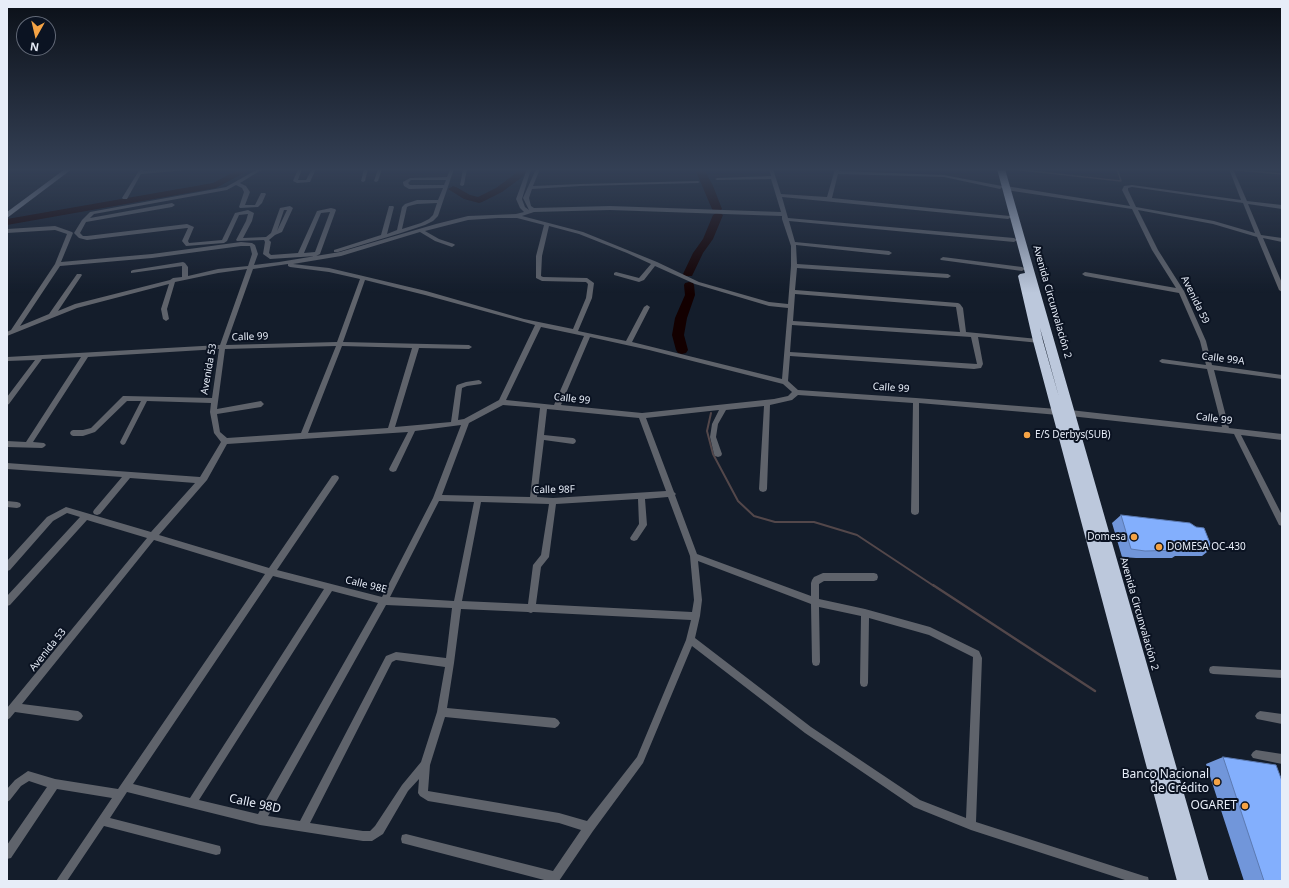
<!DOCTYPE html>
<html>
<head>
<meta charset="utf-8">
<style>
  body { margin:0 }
  #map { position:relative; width:1289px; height:888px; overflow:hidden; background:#141d2b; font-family:"Noto Sans",sans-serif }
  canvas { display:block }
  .frame { position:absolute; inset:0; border:8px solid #e7edf8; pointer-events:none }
  .north { position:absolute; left:16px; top:16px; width:40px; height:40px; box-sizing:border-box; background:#0b1322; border:1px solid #636a78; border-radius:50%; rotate:188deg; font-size:11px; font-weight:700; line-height:16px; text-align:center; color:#e7edf8 }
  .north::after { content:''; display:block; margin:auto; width:14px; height:18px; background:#f5a345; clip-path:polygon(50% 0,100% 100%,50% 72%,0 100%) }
</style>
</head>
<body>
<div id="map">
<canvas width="1289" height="888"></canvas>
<div class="frame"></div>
<div class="north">N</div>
</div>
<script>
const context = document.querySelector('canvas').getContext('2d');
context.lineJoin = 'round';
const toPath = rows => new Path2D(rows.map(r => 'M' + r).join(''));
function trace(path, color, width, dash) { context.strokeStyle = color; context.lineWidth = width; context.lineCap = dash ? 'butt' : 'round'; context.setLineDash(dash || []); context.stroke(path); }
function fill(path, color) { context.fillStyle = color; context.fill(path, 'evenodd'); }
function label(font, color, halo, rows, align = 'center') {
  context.font = font + ' "Noto Sans",sans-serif'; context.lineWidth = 4; context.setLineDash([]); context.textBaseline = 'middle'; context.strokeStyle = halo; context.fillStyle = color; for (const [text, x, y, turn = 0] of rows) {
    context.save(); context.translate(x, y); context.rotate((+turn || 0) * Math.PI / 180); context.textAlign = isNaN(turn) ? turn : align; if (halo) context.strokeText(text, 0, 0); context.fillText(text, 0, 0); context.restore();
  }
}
const streamFar2 = toPath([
  [1012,169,1121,181,1117,169],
  [1226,169,1282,174]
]);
const streamFar1 = toPath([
  [711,413,707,431,713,454,738,501,754,516,775,522,814,522,857,535,934,586]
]);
const stream = toPath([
  [933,585,1095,691]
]);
const river = toPath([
  [240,169,251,169,216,188,7,225,7,219,213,183,240,169],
  [519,169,529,169,521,178,502,192,482,202,479,203,464,199,448,189,453,186,456,187,470,195,478,197,496,188,515,174,519,169],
  [695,169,704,169,713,186,722,209,720,211,714,211,712,209,695,169],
  [718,212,723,215,713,239,703,253,692,276,684,276,683,274,693,253,703,239,713,215,718,212],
  [689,282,693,283,694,285,695,295,687,318,684,335,688,350,686,353,682,354,678,353,676,350,672,335,675,318,685,295,684,285,685,283,689,282]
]);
const street = toPath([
  [140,169,144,169,143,171,172,169,188,169,186,170,141,174,127,199,123,199,122,198,140,169],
  [258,169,263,169,240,183,246,186,250,192,245,205,255,205,261,193,265,193,266,194,262,203,258,207,240,208,239,207,244,192,242,188,236,185,227,190,94,214,90,218,172,203,175,205,172,207,86,222,80,233,83,236,87,236,187,224,194,227,188,241,189,243,222,240,235,213,248,210,254,213,252,221,243,238,266,237,271,233,280,208,290,206,293,208,282,232,275,235,269,240,271,242,269,253,271,255,298,253,317,211,331,208,335,209,336,210,320,254,316,256,270,259,263,254,265,242,264,240,237,241,236,240,246,221,248,214,239,215,227,241,224,243,186,246,182,241,188,228,187,228,87,240,79,238,74,233,82,220,90,212,226,187,258,169],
  [284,210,287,210,277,231,284,210],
  [330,212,315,252,304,253,321,213,330,212],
  [298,169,302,169,298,180,306,180,312,169,316,169,310,182,297,183,293,181,298,169],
  [364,169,368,169,365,181,363,182,361,181,364,169],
  [378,169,382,169,378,181,376,182,374,181,378,169],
  [450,169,454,169,438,216,433,221,425,225,401,233,338,252,334,252,334,250,381,235,389,206,393,206,394,207,387,234,397,230,402,207,405,204,417,200,438,200,443,188,409,189,404,186,403,183,403,182,410,178,447,177,450,169],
  [411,180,446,180,444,185,410,185,408,183,411,180],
  [437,203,433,215,429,219,421,223,402,229,407,207,409,206,417,204,437,203],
  [463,169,467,169,464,185,462,186,460,185,463,169],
  [527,169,531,169,522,199,525,207,529,210,523,198,536,169,540,169,533,186,580,184,698,181,700,182,698,183,580,186,532,189,529,198,531,206,534,208,610,206,781,212,771,179,717,180,715,179,717,178,771,176,769,169,773,169,781,194,827,197,835,169,839,169,839,171,944,175,1002,186,1003,187,1000,189,944,177,838,174,832,198,1010,216,1010,218,1008,219,782,197,788,218,1014,238,1017,240,1014,242,789,221,795,242,889,251,892,253,889,255,796,245,797,264,948,274,951,276,948,278,797,268,795,290,958,303,960,304,963,308,966,332,1038,339,1040,339,1041,341,1040,343,978,337,983,364,981,368,974,369,790,356,788,381,798,390,916,398,1070,410,1222,427,1207,369,1162,363,1159,361,1162,359,1206,365,1200,341,1179,293,1085,276,1082,274,1085,272,1176,288,1152,250,1132,209,1006,190,1003,188,1006,186,1130,206,1122,190,1124,186,1132,185,1241,200,1229,169,1233,169,1247,201,1282,205,1282,209,1248,204,1261,235,1282,238,1282,242,1263,238,1282,283,1282,292,1279,290,1257,237,1213,224,1138,210,1158,250,1184,291,1206,341,1212,365,1282,375,1282,379,1214,370,1229,428,1282,434,1282,440,1241,435,1282,515,1282,526,1279,525,1234,434,1070,416,919,403,919,512,918,514,915,515,912,514,911,512,913,403,798,395,792,400,770,405,767,489,766,491,763,492,760,491,759,489,764,406,726,410,718,424,716,437,722,454,721,456,718,457,715,456,714,454,710,437,712,424,719,410,646,418,674,492,676,494,675,495,697,554,811,596,811,583,812,580,814,577,823,573,874,573,877,574,878,577,877,580,874,581,824,581,819,584,819,599,865,609,930,627,979,651,982,658,976,822,1144,876,1148,877,1149,881,1128,881,971,830,914,807,805,733,692,646,643,763,593,831,559,881,548,881,402,843,401,839,402,835,406,834,553,871,581,830,559,823,428,801,420,796,418,793,419,779,408,791,383,834,372,841,363,841,260,825,127,792,110,818,216,845,220,846,221,850,220,854,216,855,104,826,67,881,56,881,112,798,57,789,11,858,7,859,7,845,47,787,29,781,21,786,10,800,7,802,7,789,15,780,28,771,55,779,118,789,265,574,154,540,22,704,78,711,81,713,83,716,81,719,78,721,15,712,10,718,7,720,7,708,147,538,87,520,10,605,7,606,7,596,80,517,67,513,53,521,10,570,7,571,7,561,47,517,66,507,151,532,195,483,130,478,100,514,97,515,94,514,93,512,94,510,122,477,7,469,7,463,200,477,221,442,214,433,210,412,211,403,147,401,125,444,123,445,121,444,120,442,141,401,127,401,95,432,83,436,73,436,71,435,70,433,71,431,73,430,83,430,91,428,123,396,125,396,212,398,219,349,88,357,33,442,44,443,46,445,44,447,42,448,7,447,7,441,26,442,81,357,42,359,9,404,7,405,7,397,35,360,7,361,7,357,220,345,247,269,218,273,175,282,167,309,169,319,166,321,163,319,161,309,169,284,77,308,7,336,7,332,11,330,55,264,67,234,55,230,7,233,7,229,55,226,72,232,73,233,61,262,152,254,241,242,252,243,255,245,258,254,254,265,279,262,340,252,436,224,468,216,516,214,524,212,520,208,516,199,527,169],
  [1132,187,1243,203,1255,233,1214,221,1136,207,1128,190,1128,188,1132,187],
  [610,210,782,216,782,219,791,246,791,266,788,304,769,302,699,282,657,262,583,232,522,216,534,212,610,210],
  [498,218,517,218,544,225,536,256,536,278,542,281,586,282,588,284,586,298,573,329,524,319,426,291,363,276,329,268,293,264,341,256,420,232,435,241,452,247,455,245,454,244,439,239,425,231,468,220,498,218],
  [549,226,579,234,627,253,651,264,639,278,616,272,614,273,614,275,639,282,644,280,655,266,695,284,769,306,788,308,782,379,632,342,650,307,647,305,644,307,626,341,578,331,592,298,594,283,587,278,543,277,541,276,542,256,549,226],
  [241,246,250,246,252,254,248,266,218,269,188,276,188,267,185,263,183,262,133,270,131,271,131,273,182,266,182,277,173,278,170,280,75,304,58,311,82,275,81,274,77,274,49,314,20,326,60,266,152,258,241,246],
  [288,264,288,266,290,267,329,272,360,279,337,342,226,345,253,269,288,264],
  [365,280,425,295,535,325,499,400,464,419,458,420,462,388,467,386,481,384,482,382,479,380,466,382,457,385,456,387,451,422,395,427,419,348,469,349,472,347,469,345,343,342,365,280],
  [795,294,956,307,960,332,793,321,795,294],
  [792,325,971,337,977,364,790,352,792,325],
  [541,327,584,336,554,405,506,400,541,327],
  [590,337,649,350,783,384,792,392,788,396,774,399,642,413,561,405,590,337],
  [336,346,301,433,227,438,220,432,217,414,261,407,264,404,261,401,217,409,225,349,336,346],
  [342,346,412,348,388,428,308,433,342,346],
  [503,405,540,408,530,497,442,495,469,423,503,405],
  [547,409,639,418,666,491,553,498,537,497,544,440,573,444,575,443,576,441,575,439,573,438,544,435,547,409],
  [461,425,433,498,382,597,277,570,338,480,339,478,338,476,335,475,332,476,269,568,159,535,207,480,227,444,408,432,389,469,390,471,393,472,396,471,415,431,461,425],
  [668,497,690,556,694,600,692,612,536,604,541,567,549,557,556,504,638,499,639,524,630,538,631,540,634,541,637,540,647,525,645,499,668,497],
  [439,501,474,502,454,601,390,597,439,501],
  [481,502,549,504,541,555,533,565,528,604,462,601,481,502],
  [698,561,811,604,812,662,813,665,816,666,819,665,820,662,819,607,861,616,860,683,861,686,864,687,867,686,868,683,869,618,929,635,973,657,966,818,920,800,811,727,695,638,700,616,702,600,698,561],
  [273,576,324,589,190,798,133,784,273,576],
  [332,591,378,603,258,814,199,800,332,591],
  [386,605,452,608,446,658,396,652,386,656,300,821,268,816,386,605],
  [461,609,528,612,531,613,533,612,691,620,686,640,637,757,587,821,559,813,428,791,430,765,445,717,555,728,558,726,560,723,558,720,555,718,447,708,454,663,461,609],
  [396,660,445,667,437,712,421,762,402,785,375,826,370,831,363,831,310,823,392,662,396,660],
  [943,257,1022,267,1025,269,1022,271,941,260,940,259,943,257],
  [7,501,17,502,20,503,21,505,20,507,17,508,7,507,7,501],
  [1213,666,1282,670,1282,678,1213,674,1210,673,1209,670,1210,667,1213,666],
  [1260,711,1282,714,1282,724,1257,719,1255,716,1257,713,1260,711],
  [1256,750,1282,754,1282,764,1253,758,1251,755,1253,752,1256,750]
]);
const secondary = toPath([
  [65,169,72,169,7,218,7,212,65,169]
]);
const highway = toPath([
  [997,169,1005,169,1209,881,1177,881,1033,341,1018,276,1020,274,1025,273,997,169],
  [1040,328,1059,397,1043,341,1040,328]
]);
const wall = toPath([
  [1121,515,1212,548,1202,556,1175,556,1172,558,1136,558,1122,557,1112,523],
  [1223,757,1282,881,1244,881,1206,764]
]);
const building = toPath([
  [1121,515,1190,523,1196,527,1204,528,1212,548,1181,548,1182,550,1145,551,1131,549,1121,515],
  [1223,757,1276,765,1282,781,1282,881,1264,881,1223,757]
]);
const markers = [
  [1027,435,4,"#f5a345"],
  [1134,537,4,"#f5a345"],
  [1159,547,4,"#f5a345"],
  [1217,782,4,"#f5a345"],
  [1245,806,4,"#f5a345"]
];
const streetNames = [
  ["Avenida 59",1195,300,64],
  ["Avenida Circunvalación 2",1052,302,74],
  ["Calle 99",250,337,-2],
  ["Calle 99A",1223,359,7],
  ["Avenida 53",209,369,-80],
  ["Calle 99",891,388,4],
  ["Calle 99",572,399,6],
  ["Calle 99",1214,419,7],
  ["Calle 98F",554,490,-1],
  ["Calle 98E",366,585,14],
  ["Avenida Circunvalación 2",1139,614,74],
  ["Avenida 53",48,650,-51]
];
const poiNames = [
  ["E/S Derbys(SUB)",1035,435],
  ["Domesa",1126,537,"right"],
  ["DOMESA OC-430",1167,547]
];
const nearPoinames = [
  ["Banco Nacional",1209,775],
  ["de Crédito",1209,789],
  ["OGARET",1237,806]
];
const nearStreetnames = [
  ["Calle 98D",255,804,12]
];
trace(streamFar2, '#53474a', 1.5);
trace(streamFar1, '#53474a', 2);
trace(stream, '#53474a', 2.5);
fill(river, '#130000');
fill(street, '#5f636b');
fill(secondary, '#848c99');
fill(highway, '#bcc8dc');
fill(wall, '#7196da');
fill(building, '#83affd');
trace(building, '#5c7ab1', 1);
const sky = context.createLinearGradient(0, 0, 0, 293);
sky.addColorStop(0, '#0b1018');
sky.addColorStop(0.58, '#344055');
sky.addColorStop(1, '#34405500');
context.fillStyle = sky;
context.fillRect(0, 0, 1289, 293);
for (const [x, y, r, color] of markers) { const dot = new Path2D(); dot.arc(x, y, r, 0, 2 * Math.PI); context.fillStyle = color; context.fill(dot); trace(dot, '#0b1322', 1.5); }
label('10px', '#e7edf8', '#0b1322', streetNames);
label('10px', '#e7edf8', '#0b1322', poiNames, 'left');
label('12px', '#e7edf8', '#0b1322', nearPoinames, 'right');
label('12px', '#e7edf8', '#0b1322', nearStreetnames);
</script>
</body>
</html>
